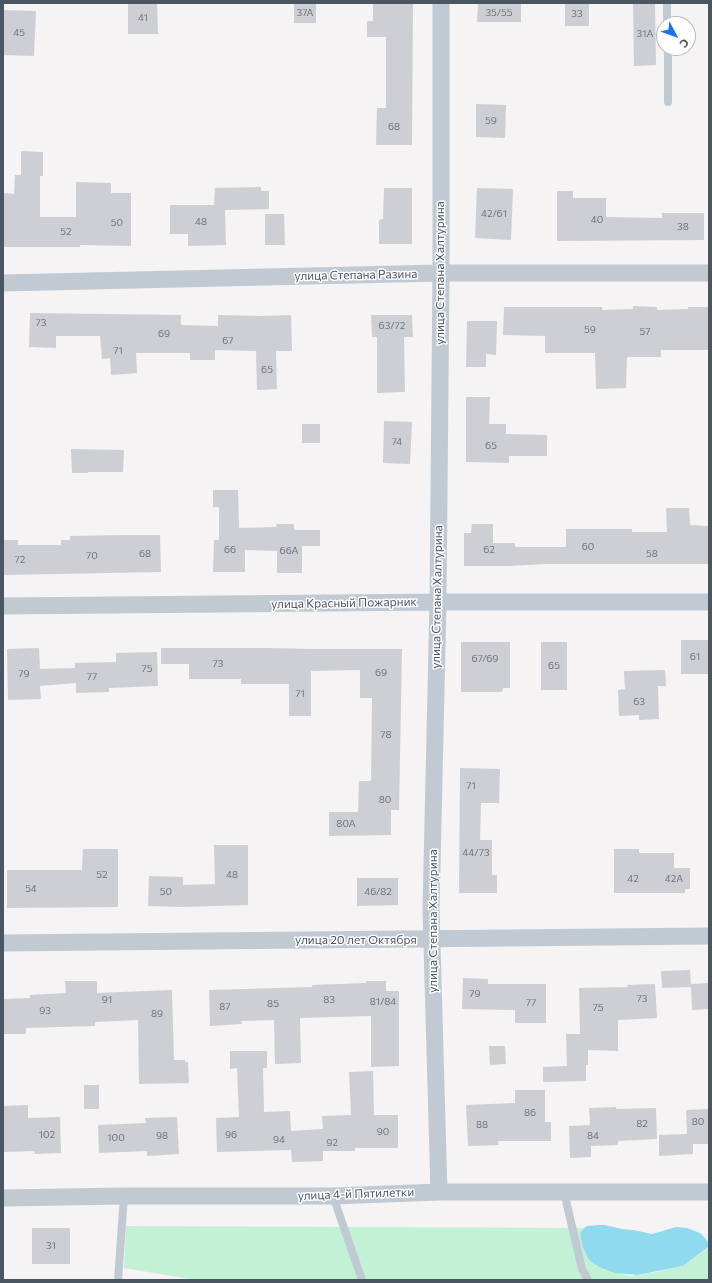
<!DOCTYPE html>
<html>
<head>
<meta charset="utf-8">
<style>
  body { margin:0 }
  #map { position:relative; width:712px; height:1283px; overflow:hidden; background:#f5f3f3; font-family:Commissioner,sans-serif }
  canvas { display:block }
  .frame { position:absolute; inset:0; border:4px solid #4a5661; pointer-events:none }
  .north { position:absolute; left:656px; top:16px; width:40px; height:40px; box-sizing:border-box; background:#fff; border:1px solid #b7bbc0; border-radius:50%; rotate:131deg; font-size:11px; font-weight:700; line-height:16px; text-align:center; color:#4a5661 }
  .north::after { content:''; display:block; margin:auto; width:14px; height:18px; background:#1a73e8; clip-path:polygon(50% 0,100% 100%,50% 72%,0 100%) }
</style>
</head>
<body>
<div id="map">
<canvas width="712" height="1283"></canvas>
<div class="frame"></div>
<div class="north">С</div>
</div>
<script>
const context = document.querySelector('canvas').getContext('2d');
context.lineJoin = 'round';
function fill(path, color) { context.fillStyle = color; context.fill(path, 'evenodd'); }
const toPath = rows => new Path2D(rows.map(r => 'M' + r).join(''));
function trace(path, color, width, dash) { context.strokeStyle = color; context.lineWidth = width; context.lineCap = dash ? 'butt' : 'round'; context.setLineDash(dash || []); context.stroke(path); }
function label(font, color, halo, rows, align = 'center') {
  context.font = font + ' Commissioner,sans-serif'; context.lineWidth = 3; context.setLineDash([]); context.textBaseline = 'middle'; context.strokeStyle = halo; context.fillStyle = color; for (const [text, x, y, turn = 0] of rows) {
    context.save(); context.translate(x, y); context.rotate((+turn || 0) * Math.PI / 180); context.textAlign = isNaN(turn) ? turn : align; if (halo) context.strokeText(text, 0, 0); context.fillText(text, 0, 0); context.restore();
  }
}
const green = toPath([
  [126,1226,584,1228,580,1233,582,1245,587,1257,590,1261,599,1267,621,1274,631,1276,656,1272,683,1266,709,1247,709,1280,196,1280,124,1268]
]);
const water = toPath([
  [600,1225,605,1225,622,1229,633,1230,652,1234,676,1227,687,1228,700,1233,704,1237,708,1242,708,1247,683,1266,637,1275,615,1273,599,1267,590,1261,587,1257,582,1245,580,1233,584,1228,587,1226]
]);
const building = toPath([
  [128,3,157,3,158,34,128,34],
  [294,3,316,3,316,23,294,23],
  [373,3,413,3,412,145,376,145,377,108,386,108,386,37,367,37,367,21,373,21],
  [478,3,521,3,521,22,477,22],
  [565,3,589,3,589,26,565,26],
  [633,3,655,3,656,65,634,66],
  [3,10,36,11,34,56,3,55],
  [476,104,506,105,505,138,476,137],
  [21,151,43,152,43,176,40,176,40,217,76,217,76,182,111,183,111,193,131,193,131,246,80,245,80,247,3,247,3,193,14,194,15,175,21,175],
  [261,187,261,191,269,191,269,209,225,210,226,245,188,246,188,234,170,234,170,205,214,205,215,188],
  [384,188,412,188,412,244,379,244,379,220,383,219],
  [477,188,513,189,511,240,475,238],
  [557,191,573,191,573,198,606,198,606,217,662,218,662,213,704,213,704,240,557,241],
  [265,214,284,214,285,245,265,245],
  [633,306,657,307,657,310,688,309,688,307,708,307,709,350,661,350,661,357,627,357,626,388,596,389,595,353,545,353,545,336,503,335,504,307,602,307,602,310,633,309],
  [30,313,181,315,181,325,218,326,218,315,262,316,291,315,292,351,276,351,277,389,257,390,256,351,215,350,215,360,190,360,190,353,136,353,137,373,111,375,110,358,102,359,100,336,56,336,56,348,29,347],
  [371,315,412,315,413,337,404,337,405,392,377,393,377,337,372,337],
  [467,321,497,321,496,355,486,354,486,367,466,367],
  [466,397,490,397,489,424,506,424,506,434,547,435,547,456,509,456,509,463,466,462],
  [384,421,412,422,410,464,383,463],
  [302,424,320,424,320,443,302,443],
  [71,449,124,450,123,472,88,472,88,473,72,473],
  [213,490,238,490,239,528,277,527,276,524,294,524,294,530,320,530,320,546,302,546,302,573,277,573,277,551,245,550,245,572,213,572,214,540,219,540,219,507,213,507],
  [666,508,689,508,690,525,709,526,709,564,546,564,510,566,464,566,464,533,471,533,472,524,493,524,493,543,515,543,515,547,566,547,566,529,632,529,632,532,667,532],
  [122,535,160,535,161,572,3,575,3,540,18,540,18,545,61,545,61,540,70,540,70,536],
  [681,640,709,640,709,674,681,674],
  [461,642,510,642,510,688,503,688,502,692,461,692],
  [541,642,567,642,567,690,541,690],
  [39,648,40,669,75,668,75,663,116,662,116,653,157,652,158,686,109,688,109,692,76,693,76,683,40,686,41,699,8,700,7,649],
  [161,648,268,648,312,649,402,649,399,810,391,810,391,835,329,836,329,812,358,812,359,781,371,781,372,698,360,698,360,670,311,671,311,716,289,716,289,684,241,684,241,679,189,679,189,664,161,664],
  [665,670,666,686,658,686,659,719,639,720,639,715,619,716,618,690,625,689,624,671],
  [460,768,500,769,499,803,481,803,480,840,492,840,492,875,497,875,497,893,459,893],
  [214,845,248,845,248,905,182,907,148,906,149,876,183,877,183,885,215,884],
  [83,849,118,849,118,907,7,908,7,870,82,870],
  [614,849,639,849,639,853,674,853,674,868,690,868,690,889,685,889,685,893,614,893],
  [357,878,398,878,398,905,357,906],
  [690,970,691,986,691,984,709,983,709,1009,692,1010,691,987,662,988,661,971],
  [463,978,488,979,488,984,546,984,546,1023,515,1023,515,1010,462,1009],
  [65,981,97,981,97,993,172,990,174,1060,185,1060,185,1062,188,1062,189,1083,139,1084,138,1020,95,1022,95,1026,26,1028,26,1034,3,1034,3,999,30,998,30,995,66,993],
  [366,981,386,981,386,991,399,991,399,1066,371,1067,371,1016,300,1018,301,1063,275,1064,274,1020,241,1021,242,1024,210,1026,209,990,312,987,312,985,366,983],
  [655,984,657,1018,618,1020,618,1051,588,1050,588,1065,586,1065,586,1081,543,1082,543,1067,567,1066,566,1034,580,1034,579,988,628,987,627,985],
  [489,1046,505,1046,506,1064,490,1065],
  [230,1051,267,1051,267,1068,263,1068,264,1112,290,1111,291,1131,323,1129,322,1116,351,1115,349,1072,373,1071,374,1115,398,1115,398,1148,355,1148,355,1151,323,1151,323,1161,292,1162,291,1150,217,1152,216,1118,239,1117,237,1068,230,1069],
  [84,1085,99,1085,99,1109,84,1109],
  [515,1090,545,1090,545,1122,551,1122,551,1141,498,1141,499,1145,468,1146,466,1105,515,1103],
  [28,1105,28,1118,60,1117,61,1153,35,1154,34,1151,3,1152,3,1106],
  [616,1107,616,1109,656,1108,657,1139,618,1141,618,1145,591,1146,591,1157,570,1158,569,1126,590,1125,589,1108],
  [709,1109,709,1144,693,1144,693,1154,659,1156,659,1135,687,1134,686,1110],
  [177,1117,179,1154,147,1156,147,1151,99,1153,98,1125,146,1123,145,1118],
  [32,1228,70,1228,70,1264,32,1264]
]);
const service = toPath([
  [667,3,667,24],
  [668,48,668,102],
  [564,1192,582,1269,588,1280],
  [333,1196,362,1280],
  [118,1280,124,1196]
]);
const minor = toPath([
  [3,283,441,273,709,273],
  [3,606,438,602,709,602],
  [3,943,709,936],
  [439,1192,431,910,438,602,441,273,441,3],
  [3,1198,124,1196,333,1196,439,1192,709,1192]
]);
const numberNames = [
  ["37А",305,13],
  ["35/55",499,13],
  ["33",577,14],
  ["41",143,18],
  ["45",19,33],
  ["31А",645,34],
  ["59",491,121],
  ["68",394,127],
  ["42/61",494,214],
  ["40",597,220],
  ["48",201,222],
  ["50",117,223],
  ["38",683,227],
  ["52",66,232],
  ["73",41,323],
  ["63/72",392,326],
  ["59",590,330],
  ["57",645,332],
  ["69",164,334],
  ["67",228,341],
  ["71",118,351],
  ["65",267,370],
  ["74",397,442],
  ["65",491,446],
  ["60",588,547],
  ["66",230,550],
  ["62",489,550],
  ["66А",289,551],
  ["68",145,554],
  ["58",652,554],
  ["70",92,556],
  ["72",20,560],
  ["61",695,657],
  ["67/69",485,659],
  ["73",218,664],
  ["65",554,666],
  ["75",147,669],
  ["69",381,673],
  ["79",24,674],
  ["77",92,677],
  ["71",300,694],
  ["63",639,702],
  ["78",386,735],
  ["71",471,786],
  ["80",385,800],
  ["80А",346,824],
  ["44/73",476,853],
  ["52",102,875],
  ["48",232,875],
  ["42",633,879],
  ["42А",674,879],
  ["54",31,889],
  ["50",166,892],
  ["46/82",378,892],
  ["79",475,994],
  ["73",642,999],
  ["91",107,1000],
  ["83",329,1000],
  ["81/84",383,1002],
  ["77",531,1003],
  ["85",273,1004],
  ["87",225,1007],
  ["75",598,1008],
  ["93",45,1011],
  ["89",157,1014],
  ["86",530,1113],
  ["80",698,1122],
  ["82",642,1124],
  ["88",482,1125],
  ["90",383,1132],
  ["102",47,1135],
  ["96",231,1135],
  ["98",162,1136],
  ["84",593,1136],
  ["100",116,1138],
  ["94",279,1140],
  ["92",332,1143],
  ["31",51,1246]
];
const streetNames = [
  ["улица Степана Халтурина",440,273,-90],
  ["улица Степана Разина",356,275,-1],
  ["улица Степана Халтурина",437,597,-89],
  ["улица Красный Пожарник",344,603,-1],
  ["улица Степана Халтурина",433,921,-90],
  ["улица 20 лет Октября",356,940],
  ["улица 4-й Пятилетки",356,1194,-2]
];
fill(green, '#c3f1d5');
fill(water, '#90daee');
fill(building, '#cdcfd5');
trace(service, '#c1cad2', 8);
trace(minor, '#c1cad2', 17);
label('10px', '#6b747e', null, numberNames);
label('12px', '#4a5661', '#fff', streetNames);
</script>
</body>
</html>
